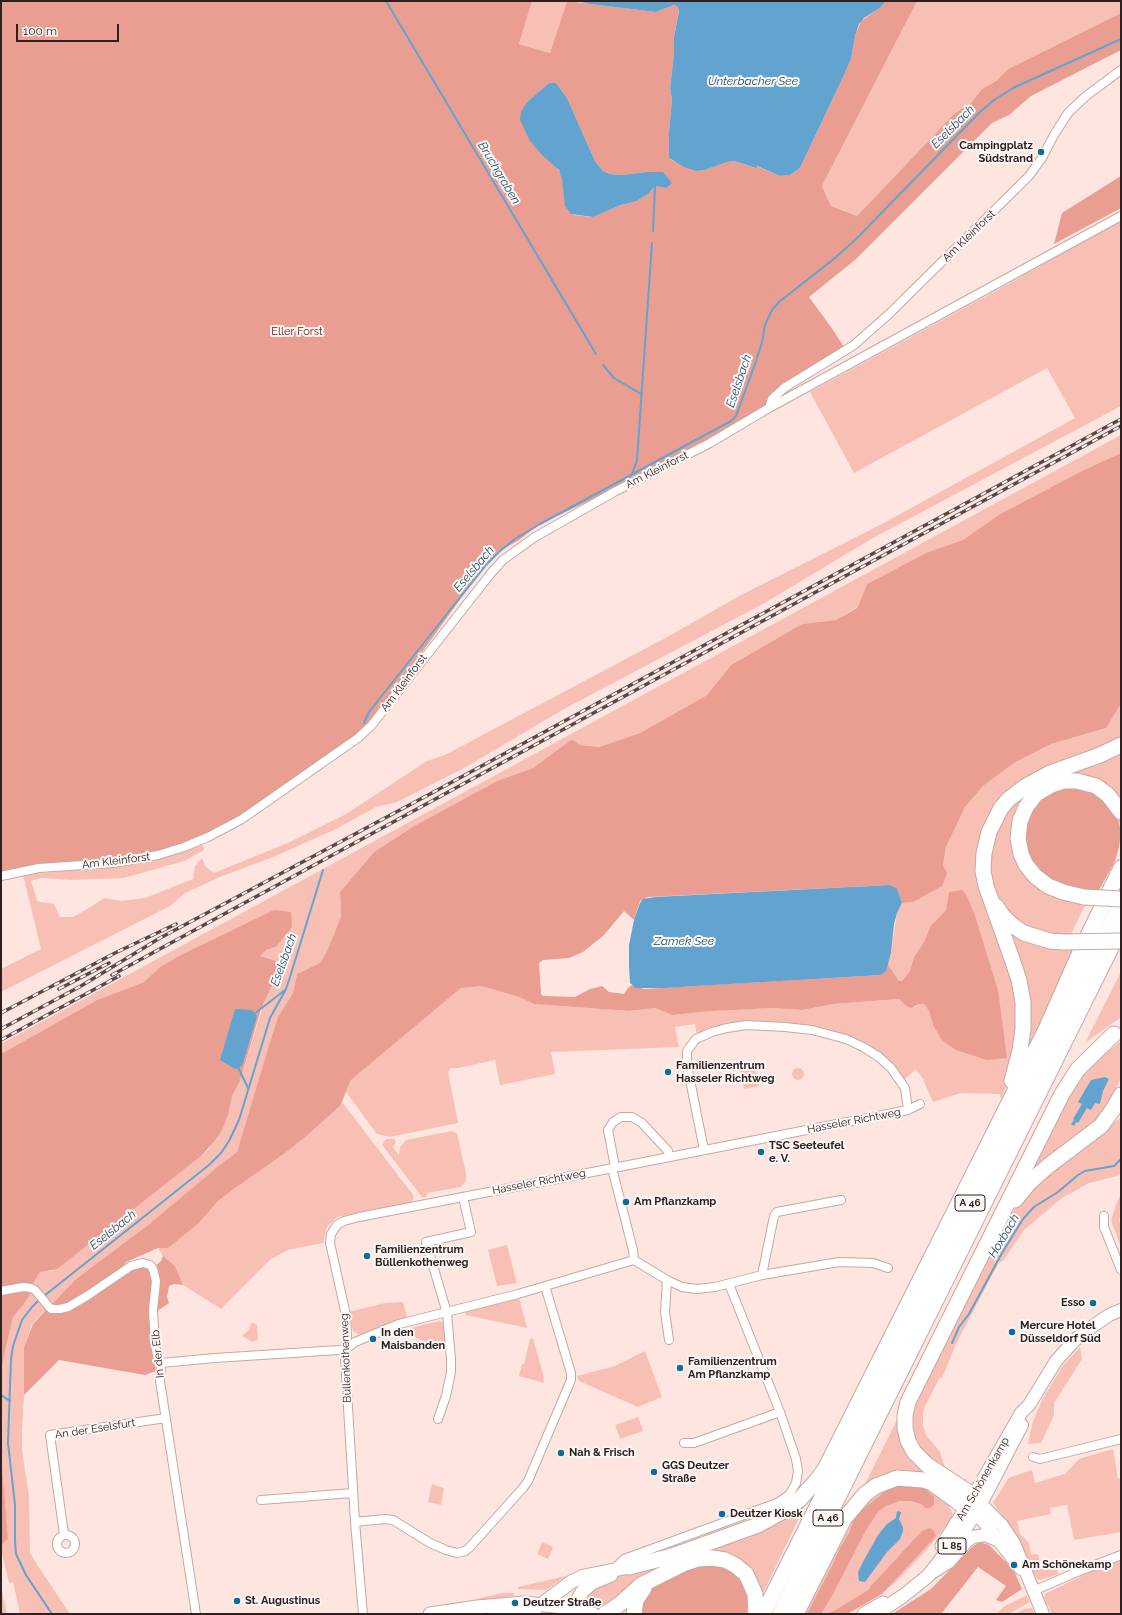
<!DOCTYPE html>
<html>
<head>
<meta charset="utf-8">
<style>
  body { margin:0 }
  #map { position:relative; width:1122px; height:1615px; overflow:hidden; background:#fee5e0; font-family:Raleway,sans-serif }
  canvas { display:block }
  .frame { position:absolute; inset:0; border:2px solid #2c211f; pointer-events:none }
  .scale { position:absolute; left:16px; top:24px; width:103px; height:18px; box-sizing:border-box; border:2px solid #2c211f; border-top:0; padding-left:5px; font-size:12px; line-height:14px; white-space:nowrap; color:#2c211f; -webkit-text-stroke:3px #fdf7f6; paint-order:stroke }
</style>
</head>
<body>
<div id="map">
<canvas width="1122" height="1615"></canvas>
<div class="frame"></div>
<div class="scale">100 m</div>
</div>
<script>
const context = document.querySelector('canvas').getContext('2d');
context.lineJoin = 'round';
function fill(path, color) { context.fillStyle = color; context.fill(path, 'evenodd'); }
const toPath = rows => new Path2D(rows.map(r => 'M' + r).join(''));
function trace(path, color, width, dash) { context.strokeStyle = color; context.lineWidth = width; context.lineCap = dash ? 'butt' : 'round'; context.setLineDash(dash || []); context.stroke(path); }
function label(font, color, halo, rows, align = 'center') {
  context.font = font + ' Raleway,sans-serif'; context.lineWidth = 4; context.setLineDash([]); context.textBaseline = 'middle'; context.strokeStyle = halo; context.fillStyle = color; for (const [text, x, y, turn = 0] of rows) {
    context.save(); context.translate(x, y); context.rotate((+turn || 0) * Math.PI / 180); context.textAlign = isNaN(turn) ? turn : align; if (halo) context.strokeText(text, 0, 0); context.fillText(text, 0, 0); context.restore();
  }
}
const green = toPath([
  [532,1,567,1,550,53,519,44],
  [917,1,1121,1,1121,13,1008,69,996,81,982,89,971,103,954,114,857,216,831,206,822,186],
  [1121,220,1121,406,873,538,763,604,564,709,466,767,397,802,376,807,334,830,273,857,220,877,185,893,170,906,1,992,1,969,41,949,23,875,130,864,165,857,202,843,204,850,184,861,124,878,71,880,41,878,31,881,37,900,40,902,54,904,60,917,73,917,89,908,104,898,121,901,145,898,193,879,195,866,202,858,206,867,214,873,290,842,346,814,427,761,445,755,669,636,741,595,882,524,1075,418,1047,368,854,473,810,392,1012,282],
  [1121,435,1121,453,1082,471,1000,514,963,540,928,552,867,584,857,607,836,620,802,624,731,665,707,695,640,733,599,747,580,745,572,739,533,768,497,781,414,826,374,852,340,892,341,917,327,951,320,963,297,974,293,993,278,1017,268,1048,237,1152,221,1164,148,1225,76,1279,32,1324,24,1347,24,1395,22,1431,22,1450,29,1497,30,1552,34,1560,70,1614,20,1614,13,1582,9,1583,1,1550,1,1545,8,1539,1,1451,1,1379,3,1360,13,1317,23,1305,30,1289,40,1272,43,1271,52,1271,207,1151,213,1143,226,1120,232,1096,240,1081,266,997,276,961,259,956,266,950,276,947,181,955,160,967,144,982,97,1000,1,1054,1,1044],
  [1121,704,1121,831,1116,814,1092,891,1071,934,1075,951,1023,1061,1008,1082,1001,1100,1000,1094,961,1093,933,1102,923,1079,916,1069,903,1081,885,1061,846,1038,746,1024,697,1036,695,1024,675,1027,679,1047,551,1052,555,1074,500,1085,495,1060,458,1068,451,1068,448,1072,458,1123,390,1137,377,1134,346,1092,351,1080,461,988,478,985,519,997,534,1004,629,1011,655,1008,672,1015,713,1011,772,1008,802,1010,833,1004,899,999,906,1006,915,1007,919,1004,924,1004,929,1011,933,1025,998,990,975,915,967,896,949,892,946,910,931,925,924,942,914,957,910,971,902,981,899,981,887,963,891,953,897,913,902,903,913,902,947,873,943,865,946,847,965,807,983,786,1014,763,1051,744,1106,728],
  [1121,972,1121,1017,1085,1043],
  [1121,1041,1121,1078,1109,1104,1096,1125,1024,1182,1075,1083,1091,1064],
  [755,1067,759,1086,744,1089,740,1070],
  '792 1074a6 6 0 1 1 12 0a6 6 0 1 1-12 0Z',
  [342,1102,414,1196,412,1203,337,1217,327,1227,323,1243,288,1250,271,1259,221,1309,183,1285,175,1266,163,1256,158,1248,168,1248,198,1224,218,1201,231,1191,288,1151,340,1106],
  [1121,1115,1121,1175,1089,1183,1062,1198,1024,1230,1003,1261,999,1262,956,1344,942,1378,940,1377,924,1408,923,1415,923,1425,926,1435,940,1452,945,1467,927,1455,919,1445,914,1436,913,1415,916,1404,1002,1229,1020,1201,1065,1158,1120,1118],
  [452,1131,457,1133,466,1173,466,1181,461,1187,427,1193,426,1197,422,1197,382,1145,386,1139,394,1139,396,1142,393,1147,399,1155,400,1147,406,1140],
  [1120,1196,1121,1214,1119,1220,1121,1225,1121,1247,1111,1221,1115,1207],
  [507,1245,517,1283,497,1286,488,1250],
  [519,1298,527,1328,466,1315,465,1312],
  [403,1302,407,1317,359,1335,353,1331,349,1312,385,1303],
  [440,1321,443,1323,446,1346,435,1346,408,1334,406,1329],
  [251,1323,254,1323,257,1325,258,1340,252,1342,242,1336,249,1330],
  [533,1338,543,1374,544,1383,519,1376,522,1364,524,1364,530,1339],
  [1080,1347,1082,1359,1054,1403,1054,1415,1041,1443,1028,1444,1033,1421,1043,1398,1064,1364],
  [645,1351,662,1397,638,1407,579,1381,577,1376,615,1366],
  [899,1416,936,1480,862,1490],
  [638,1417,643,1431,620,1439,615,1425],
  [1113,1449,1118,1479,1121,1478,1121,1532,1074,1540,1067,1505,1050,1508,1051,1514,1017,1521,1020,1534,1029,1543,1031,1555,1038,1554,1041,1568,1056,1565,1058,1574,1041,1580,1037,1579,1012,1529,993,1503,1008,1479,1011,1477,1032,1470,1035,1483,1065,1474,1079,1459],
  [907,1483,930,1489,950,1503,949,1506,952,1512,952,1516,944,1529,923,1554,895,1583,864,1605,847,1614,800,1614,858,1507,886,1487],
  [432,1484,444,1488,441,1505,428,1502],
  [807,1501,759,1602,741,1566,607,1608,581,1600,585,1595,611,1578,632,1572],
  [542,1542,553,1547,548,1559,537,1554],
  [1121,1560,1121,1614,1052,1614,1044,1598,1045,1594,1096,1569],
  [566,1576,546,1590,518,1589,518,1587],
  [1,1586,7,1614,1,1614],
  [502,1593,514,1593,514,1596,505,1597,494,1601,486,1599,477,1600,477,1599],
  [1027,1595,1030,1602,1009,1614,996,1614,1005,1606],
  [1032,1608,1035,1614,1015,1614,1024,1609]
]);
const forest = toPath([
  [1,1,532,1,519,44,550,53,567,1,656,12,674,5,678,7,679,9,674,37,674,53,670,89,672,99,669,132,669,158,673,161,696,171,705,170,727,162,734,161,755,168,756,166,780,176,790,175,800,168,844,75,851,59,855,36,861,21,880,8,886,1,917,1,822,186,831,206,857,216,954,114,971,103,982,89,996,81,1008,69,1121,13,1121,50,1031,96,1009,115,992,123,855,260,809,297,833,330,846,350,772,393,764,409,709,441,632,481,540,524,519,540,495,554,479,573,369,726,232,823,158,854,1,874],
  [549,83,556,83,567,98,595,161,603,171,610,174,622,175,646,172,666,188,655,186,648,194,637,201,621,205,593,217,574,215,567,209,561,174,555,165,543,156,527,102],
  [1121,176,1121,208,1054,244,1062,213],
  [1121,453,1121,704,1106,728,1051,744,1014,763,983,786,965,807,946,847,943,865,947,873,942,886,913,902,902,903,897,888,890,885,648,897,640,901,634,920,624,911,604,935,583,952,569,958,543,960,539,963,541,994,543,996,575,997,590,989,602,986,609,992,624,994,628,988,632,985,644,989,881,975,886,971,887,963,899,981,902,981,910,971,914,957,924,942,931,925,946,910,949,892,962,890,967,896,975,915,998,990,1007,1058,987,1060,956,1050,942,1040,933,1025,929,1011,924,1004,919,1004,911,1008,906,1006,899,999,833,1004,802,1010,772,1008,713,1011,672,1015,655,1008,629,1011,534,1004,519,997,481,986,461,988,351,1080,340,1106,305,1137,288,1151,231,1191,218,1201,198,1224,168,1248,158,1248,126,1262,123,1266,124,1269,67,1307,50,1306,76,1279,148,1225,221,1164,237,1152,268,1048,278,1017,293,993,297,974,320,963,327,951,341,917,340,892,374,852,414,826,497,781,533,768,572,739,580,745,599,747,640,733,707,695,731,665,802,624,836,620,857,608,867,584,928,552,963,540,1000,514,1082,471],
  [1065,787,1085,788,1103,799,1116,814,1121,831,1119,847,1115,861,1099,890,1092,891,1051,882,1029,861,1023,833,1032,807,1050,791],
  [274,910,291,912,292,927,276,947,266,950,260,956,276,961,279,966,275,979,261,1009,240,1081,232,1096,228,1115,222,1130,213,1143,201,1156,57,1269,40,1272,30,1289,29,1296,23,1305,13,1317,3,1360,1,1379,1,1054,97,1000,144,982,160,967,181,955],
  [163,1256,175,1266,183,1285,174,1284,169,1286,167,1297,169,1303,156,1312,154,1267,161,1261],
  [148,1266,153,1277,150,1332,156,1371,145,1375,59,1360,24,1395,24,1347,33,1324,47,1309,57,1310,133,1267],
  [1,1451,8,1539,1,1545],
  [915,1485,925,1489,931,1494,934,1496,934,1505,930,1508,926,1508,921,1504,911,1501,899,1501,886,1506,878,1512,866,1530,833,1594,821,1614,807,1614,833,1564,840,1548,849,1533,854,1519,863,1509,887,1490,901,1486],
  [930,1528,933,1530,936,1536,882,1594,847,1614,826,1614,834,1611,870,1589,870,1587,922,1531],
  [980,1542,989,1545,1006,1562,1015,1573,1022,1589,1002,1602,996,1600,1006,1586,978,1567,941,1614,916,1614,915,1613,913,1614,892,1614,931,1589,973,1546],
  [715,1564,726,1568,744,1580,749,1593,747,1614,641,1614,640,1604,650,1589,665,1580,697,1566]
]);
const water = toPath([
  [576,1,886,1,880,8,864,18,859,24,855,36,851,59,844,75,800,168,790,175,780,176,757,166,756,168,734,161,727,162,705,170,696,171,684,167,669,158,669,132,672,99,670,89,674,53,674,37,679,11,678,7,674,5,656,12,590,4],
  [549,83,556,83,567,98,595,161,603,171,610,174,622,175,646,172,663,172,672,183,666,188,655,186,648,194,637,201,621,205,593,217,571,214,565,206,562,180,559,170,543,156,530,141,520,120,521,112,527,102],
  [890,885,897,888,902,903,897,913,894,924,891,953,886,971,881,975,664,988,636,988,630,983,629,966,629,945,634,920,640,903,643,899,655,897],
  [235,1009,252,1010,257,1016,242,1066,235,1069,220,1060],
  [1105,1077,1109,1079,1103,1091,1100,1104,1095,1103,1091,1110,1087,1108,1078,1123,1076,1122,1074,1126,1071,1124,1074,1120,1073,1119,1082,1104,1078,1102,1091,1080],
  [897,1511,901,1512,899,1519,903,1527,903,1531,900,1539,887,1552,865,1582,859,1581,858,1572,864,1560,878,1535,887,1524,896,1518]
]);
const stream = toPath([
  [386,1,596,354],
  [653,231,655,186],
  [603,365,614,378,641,394],
  [632,474,637,460,652,243],
  [364,723,369,712,380,698,486,565,500,551,515,539,540,524,731,421,736,416,755,364,762,342,765,325,772,310,779,302,835,258,855,240,979,113,994,100,1013,88,1121,39],
  [254,1014,285,990],
  [238,1067,248,1088],
  [44,1296,209,1165,221,1153,229,1141,239,1120,270,1018,286,989,290,977,323,870],
  [40,1299,32,1307,22,1320,13,1346,11,1359,8,1443,15,1505,15,1541,16,1554,26,1575,52,1614],
  [952,1343,959,1327,969,1314,1002,1253,1023,1219,1034,1207,1058,1192,1078,1175,1085,1171,1114,1166,1121,1159],
  [1,1395,10,1401]
]);
const street = toPath([
  [769,408,772,399,784,388,854,345,889,314,1029,176,1042,158,1054,135,1068,113,1086,96,1121,70],
  [1,876,39,868,113,863,158,855,184,847,208,837,242,819,358,738,371,726,492,572,503,560,535,537,616,491,710,443,769,408,1121,216],
  [704,1150,687,1065,687,1051,696,1039,712,1032,727,1028,746,1025,785,1027,812,1030,846,1039,863,1047,879,1057,891,1068,905,1088,908,1110],
  [615,1167,608,1130,613,1122,621,1117,632,1117,642,1123,668,1151,669,1157],
  [612,1168,633,1250,634,1260],
  [1104,1216,1104,1227,1121,1270],
  [762,1275,774,1216,777,1212,841,1200],
  [667,1280,665,1312,669,1340],
  [1,1291,23,1287,31,1288,35,1290,51,1309,60,1309,68,1307,87,1296,131,1266,143,1263,150,1265,153,1269,156,1281,153,1310,155,1345,158,1359,161,1363,160,1381,196,1614],
  [161,1363,215,1358,339,1350,346,1349,355,1342,399,1324,518,1294,634,1260,667,1280,682,1287,697,1289,715,1287,762,1275,839,1262,873,1263,888,1268],
  [438,1419,446,1396,451,1372,451,1359,447,1313,426,1242,471,1232,463,1197],
  [684,1443,694,1443,780,1412],
  [1033,1457,1040,1459,1121,1439],
  [261,1500,353,1493],
  [355,1522,385,1519,393,1520,430,1543,446,1550,457,1553,465,1551,469,1548,523,1488,528,1481,571,1380,571,1373,545,1286],
  [64,1534,50,1435,166,1418],
  '57 1544a9 9 0 1 1 18 0a9 9 0 1 1-18 0Z',
  [613,1570,624,1559,777,1503,789,1495,796,1483,798,1471,796,1459,780,1412,729,1284],
  [1033,1591,1077,1572,1121,1555],
  [363,1614,355,1522,345,1358,347,1337,346,1315,330,1243,331,1234,337,1225,344,1221,359,1217,634,1164,908,1110,920,1104]
]);
const secondary = toPath([
  [1022,1425,981,1504,1002,1525,1014,1543,1043,1614],
  [970,1502,1021,1413,1029,1405,1056,1361,1073,1342,1083,1333,1109,1315,1121,1310],
  [967,1509,983,1521,1021,1569],
  [933,1572,949,1562,967,1541,973,1537,985,1535,997,1540]
]);
const primary = toPath([
  [942,1546,966,1508],
  [542,1604,571,1582,584,1576,629,1567],
  [430,1614,477,1607,524,1603,565,1607,593,1614],
  [494,1614,535,1614],
  [575,1614,576,1602,582,1592,592,1583,611,1575],
  [864,1614,883,1603],
  [876,1614,903,1596,928,1576,965,1529,981,1504,973,1495]
]);
const highway = toPath([
  [1084,897,1063,892,1048,886,1035,876,1026,865,1021,854,1018,838,1020,821,1026,807,1036,794,1051,785,1064,781,1077,781,1096,786,1108,795,1121,812],
  [996,906,1002,915,1012,925,1024,933,1050,941,1063,942],
  [1012,1081,1020,1050,1023,1029,1023,1002,1019,980,1012,959,986,886,983,871,984,853,989,832,1001,808,1009,799,1026,786,1050,773,1100,755,1121,745],
  [1015,1200,1029,1183,1048,1166,1101,1126,1114,1108,1121,1095],
  [973,1495,927,1465,914,1452,908,1441,905,1428,905,1415,908,1402,1062,1094,1078,1069,1114,1034],
  [629,1567,672,1556,758,1525,787,1509,800,1499,817,1480,825,1469,1046,1029,1081,950,1121,868],
  [605,1614,620,1604,641,1585,683,1564,698,1559,712,1558,725,1560,735,1565,746,1574,755,1594,756,1614],
  [634,1614,636,1600,644,1588],
  [763,1614,1121,903],
  [780,1614,1121,928],
  [796,1614,844,1519,865,1494,876,1486,897,1478,923,1480,932,1483,966,1508]
]);
const rail = toPath([
  [112,975,1121,426],
  [59,989,109,963],
  [1,1013,115,953,176,924],
  [1,1029,81,986,160,938,430,794,1121,419],
  [1,1040,119,976]
]);
const highwayBridge = toPath([
  [1084,897,1121,899],
  [1063,942,1121,941]
]);
const markers = [
  [1041,152,4,"#0c6c9a"],
  [668,1072,4,"#0c6c9a"],
  [761,1152,4,"#0c6c9a"],
  [626,1202,4,"#0c6c9a"],
  [367,1256,4,"#0c6c9a"],
  [1093,1303,4,"#0c6c9a"],
  [1012,1332,4,"#0c6c9a"],
  [373,1339,4,"#0c6c9a"],
  [680,1368,4,"#0c6c9a"],
  [561,1453,4,"#0c6c9a"],
  [654,1472,4,"#0c6c9a"],
  [722,1514,4,"#0c6c9a"],
  [1014,1565,4,"#0c6c9a"],
  [237,1601,4,"#0c6c9a"],
  [515,1603,4,"#0c6c9a"]
];
const shields = [
  [970,1203,30],
  [828,1518,30],
  [952,1546,28]
];
const shieldNames = [
  ["A 46",970,1203],
  ["A 46",828,1518],
  ["L 85",952,1546]
];
const poiNames = [
  ["Campingplatz",1033,146,"right"],
  ["Südstrand",1033,159,"right"],
  ["Familienzentrum",676,1066],
  ["Hasseler Richtweg",676,1079],
  ["TSC Seeteufel",769,1146],
  ["e. V.",769,1159],
  ["Am Pflanzkamp",634,1202],
  ["Familienzentrum",375,1250],
  ["Büllenkothenweg",375,1263],
  ["Esso",1085,1303,"right"],
  ["Mercure Hotel",1020,1326],
  ["Düsseldorf Süd",1020,1339],
  ["In den",381,1333],
  ["Maisbanden",381,1346],
  ["Familienzentrum",688,1362],
  ["Am Pflanzkamp",688,1375],
  ["Nah & Frisch",569,1453],
  ["GGS Deutzer",662,1466],
  ["Straße",662,1479],
  ["Deutzer Kiosk",730,1514],
  ["Am Schönekamp",1022,1565],
  ["St. Augustinus",245,1601],
  ["Deutzer Straße",523,1603]
];
const streetNames = [
  ["Am Kleinforst",969,236,-44],
  ["Am Kleinforst",657,470,-27],
  ["Am Kleinforst",404,683,-53],
  ["Am Kleinforst",116,861,-7],
  ["Hasseler Richtweg",854,1121,-11],
  ["Hasseler Richtweg",539,1182,-11],
  ["In der Elb",158,1354,-96],
  ["Büllenkothenweg",346,1358,-92],
  ["An der Eselsfurt",95,1429,-9],
  ["Am Schönenkamp",983,1479,-60]
];
const parkNames = [
  ["Eller Forst",297,332]
];
const waterNames = [
  ["Unterbacher See",753,81],
  ["Eselsbach",953,127,-45],
  ["Bruchgraben",499,173,59],
  ["Eselsbach",739,381,-71],
  ["Eselsbach",474,569,-50],
  ["Zamek See",684,941],
  ["Eselsbach",284,960,-70],
  ["Eselsbach",113,1230,-39],
  ["Hoxbach",1004,1236,-59]
];
fill(green, '#f8bfb5');
fill(forest, '#e99e91');
fill(water, '#62a4cf');
trace(stream, '#62a4cf', 2);
trace(street, '#c5a8a2', 10);
trace(secondary, '#c5a8a2', 14);
trace(primary, '#c5a8a2', 15);
trace(highway, '#c5a8a2', 17);
trace(street, '#fff', 8);
trace(secondary, '#fff', 12);
trace(primary, '#fff', 13);
trace(highway, '#fff', 15);
trace(rail, '#574947', 3.5);
trace(rail, '#fdf7f6', 2, [6]);
trace(highwayBridge, '#c5a8a2', 17, []);
trace(highwayBridge, '#fff', 15);
for (const [x, y, r, color] of markers) { const dot = new Path2D(); dot.arc(x, y, r, 0, 2 * Math.PI); context.fillStyle = color; context.fill(dot); trace(dot, '#fdf7f6', 1.5); }
for (const [x, y, w] of shields) { const box = new Path2D(); box.roundRect(x - w / 2, y - 8, w, 16, 3); context.fillStyle = '#fdf7f6'; context.fill(box); trace(box, '#2c211f', 1); }
label('bold 10px', '#2c211f', null, shieldNames);
label('bold 11px', '#2c211f', '#fdf7f6', poiNames, 'left');
label('11px', '#2c211f', '#fdf7f6', streetNames);
label('11px', '#6b140c', '#fdf7f6', parkNames);
label('italic 12px', '#1a4e6c', '#fdf7f6', waterNames);
</script>
</body>
</html>
